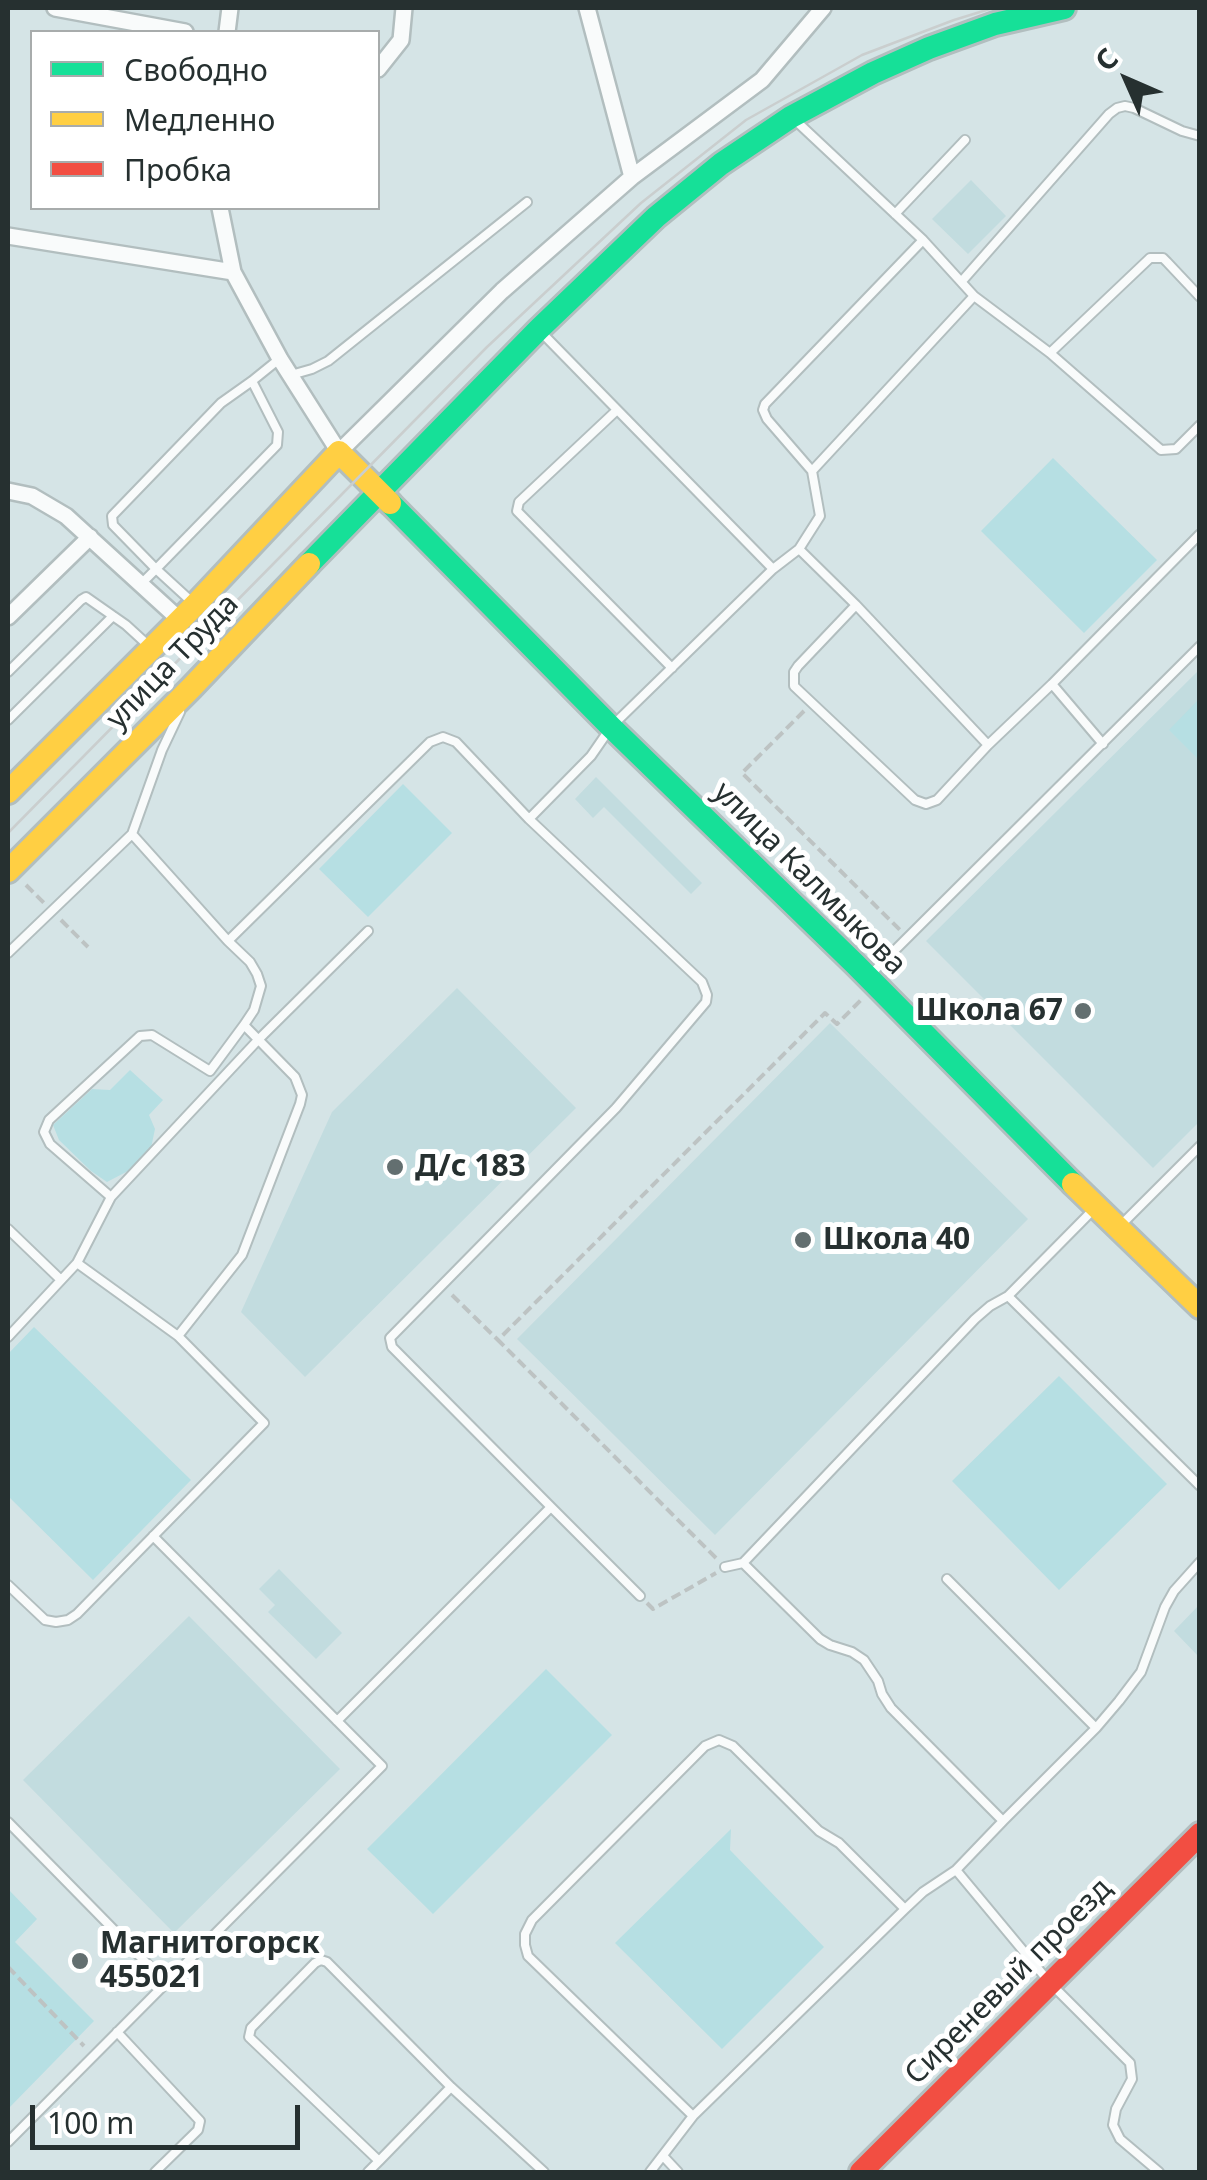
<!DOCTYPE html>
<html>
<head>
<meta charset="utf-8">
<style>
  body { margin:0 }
  #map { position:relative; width:1207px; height:2180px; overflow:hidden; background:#d5e4e6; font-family:"Noto Sans",sans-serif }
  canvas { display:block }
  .frame { position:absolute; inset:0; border:10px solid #263030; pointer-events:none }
  .legend { position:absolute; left:30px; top:30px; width:350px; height:180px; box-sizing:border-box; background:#fff; border:2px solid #a8acac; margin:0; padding:12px 18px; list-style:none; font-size:30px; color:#263030 }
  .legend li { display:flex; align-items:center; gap:20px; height:50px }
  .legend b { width:50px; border:2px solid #a8acac }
  .north { position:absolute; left:1077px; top:30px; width:100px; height:100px; -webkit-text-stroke:8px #fff; paint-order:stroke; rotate:315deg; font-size:28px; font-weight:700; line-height:40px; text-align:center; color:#263030 }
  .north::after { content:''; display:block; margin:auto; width:35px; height:45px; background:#263030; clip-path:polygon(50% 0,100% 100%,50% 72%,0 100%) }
  .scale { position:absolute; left:30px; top:2105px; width:270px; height:45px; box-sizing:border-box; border:5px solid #263030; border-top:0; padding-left:12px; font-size:30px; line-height:35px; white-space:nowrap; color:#263030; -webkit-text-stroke:8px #fff; paint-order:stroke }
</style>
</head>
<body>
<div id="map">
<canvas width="1207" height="2180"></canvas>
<div class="frame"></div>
<ul class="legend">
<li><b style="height:12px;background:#16e098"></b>Свободно</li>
<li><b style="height:12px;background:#ffcf43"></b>Медленно</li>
<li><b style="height:12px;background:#f24e42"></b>Пробка</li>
</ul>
<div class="north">С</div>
<div class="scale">100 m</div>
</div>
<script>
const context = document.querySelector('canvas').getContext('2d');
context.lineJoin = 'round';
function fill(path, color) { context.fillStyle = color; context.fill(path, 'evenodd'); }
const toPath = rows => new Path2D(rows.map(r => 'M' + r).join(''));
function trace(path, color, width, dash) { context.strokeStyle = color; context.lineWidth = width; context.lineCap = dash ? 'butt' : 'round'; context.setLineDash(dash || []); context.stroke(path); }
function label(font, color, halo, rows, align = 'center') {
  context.font = font + ' "Noto Sans",sans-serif'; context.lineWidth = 10; context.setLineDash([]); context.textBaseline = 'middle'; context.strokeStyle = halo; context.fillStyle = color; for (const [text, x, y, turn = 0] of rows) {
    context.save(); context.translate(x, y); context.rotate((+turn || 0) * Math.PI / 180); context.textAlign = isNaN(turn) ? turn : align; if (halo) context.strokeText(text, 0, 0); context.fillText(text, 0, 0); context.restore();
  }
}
const built = toPath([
  [971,180,1006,216,968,254,932,219],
  [1199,670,1199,1122,1153,1168,926,941],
  [596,777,702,883,691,894,604,807,593,818,575,799],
  [457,988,576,1108,305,1377,241,1312,332,1112],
  [830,1023,1028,1219,715,1535,517,1339],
  [279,1569,342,1633,316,1659,268,1612,275,1605,259,1589],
  [1199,1605,1199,1657,1174,1631],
  [189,1616,340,1769,174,1933,23,1780]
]);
const green = toPath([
  [1053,458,1157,560,1084,633,981,531],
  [1199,699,1199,760,1169,730],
  [403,784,452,833,368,917,319,869],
  [130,1070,163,1100,149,1115,155,1129,151,1148,128,1171,107,1182,91,1171,59,1140,53,1125,92,1089,110,1090],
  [34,1327,191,1480,93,1580,8,1496,8,1354],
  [1059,1376,1167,1484,1059,1590,952,1481],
  [546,1669,612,1735,433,1914,367,1849],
  [731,1829,730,1850,824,1947,722,2049,615,1943],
  [8,1889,37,1919,15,1942,94,2021,8,2109]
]);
const path = toPath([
  [804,711,742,773,900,930],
  [26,885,44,903],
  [61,920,88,947],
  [452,1295,498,1340],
  [716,1558,498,1340,825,1013,837,1024,861,1000],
  [647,1603,653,1609,716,1573],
  [8,1967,84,2046]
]);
const lane = toPath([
  [795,120,923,240],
  [895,214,965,140],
  [962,281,1109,114,1117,108,1125,106,1134,108,1182,131,1200,136],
  [974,296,1050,353,1161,450,1176,449,1200,425],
  [542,333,773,569],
  [1050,353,1150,258,1163,258,1167,262,1200,297],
  [291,375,312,369,328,361,527,202],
  [252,381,221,403,112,516,113,525,156,569,277,445,278,432,252,381,278,360],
  [617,410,519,502,517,511,672,668],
  [799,549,820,516,812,471,767,419,763,410,765,404,923,240,974,296,812,471],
  [140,585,156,569,192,602],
  [856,605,988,745],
  [8,672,81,600,86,597,126,625,150,647],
  [1052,684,1103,744],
  [180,712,162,750,132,834,228,941],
  [8,720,113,616],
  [8,953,132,834],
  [870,975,1200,646],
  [244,1025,254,1010,261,986,257,974,250,962,228,941,430,742,443,737,456,742,529,819],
  [111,1197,50,1144,44,1132,49,1120,140,1036,152,1035,210,1071,244,1025,295,1077,302,1095,300,1104,242,1255,178,1336],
  [1122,1224,1200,1146],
  [8,1229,61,1280],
  [1008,1296,1200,1486],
  [8,1337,77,1263,111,1197,258,1040,368,931],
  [551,1507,640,1596],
  [743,1563,820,1639,830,1645,852,1652,864,1660,878,1681,882,1694,891,1708,1003,1821,1096,1728],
  [725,1567,743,1563,975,1319,990,1306,1008,1296,1093,1210],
  [947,1579,1096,1728,1119,1701,1141,1672,1165,1607,1174,1591,1200,1562],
  [8,1585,45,1620,56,1622,68,1620,77,1614,264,1423,178,1336,77,1263],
  [337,1721,551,1507,392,1347,390,1338,616,1108,706,1002,707,995,702,982,529,819,591,756,611,727,773,569,799,549,856,605,798,666,794,672,794,686,915,800,926,804,937,800,988,745,1052,684,1200,534],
  [8,1822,166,1983],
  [956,1870,1050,1983,1130,2063,1132,2079,1116,2109,1113,2125,1120,2139,1159,2172],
  [117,2032,200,2121,198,2130,155,2172],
  [693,2116,905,1909,923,1892,956,1870,1003,1821],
  [8,2142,382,1766,153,1536],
  [664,2157,678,2172],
  [379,2161,451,2087],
  [368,2172,379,2161,249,2037,251,2028,315,1963,321,1960,327,1962,451,2087,544,2172],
  [650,2172,693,2116,528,1956,525,1945,525,1934,532,1920,705,1746,719,1740,733,1746,819,1831,839,1843,905,1909]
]);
const street = toPath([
  [55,8,185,32],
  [587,8,632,177],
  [227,32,230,8],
  [378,69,401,40,404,8],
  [220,208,233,272,280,359,339,452,502,291,632,177,762,80,823,8],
  [8,236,233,272],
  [8,491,32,496,66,516,180,620],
  [8,617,90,537]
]);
const fast = toPath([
  [390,503,611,727,855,964,1073,1184],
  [309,564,539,329,656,217,721,164,791,117,873,73,929,48,995,24,1064,8]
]);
const slow = toPath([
  [8,792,195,605,339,452,390,503],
  [8,871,191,688,309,564],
  [1073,1184,1200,1307]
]);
const jam = toPath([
  [861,2172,1200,1834]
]);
const tram = toPath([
  [8,833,487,347,641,203,746,120,862,55,954,20,993,8]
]);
const markers = [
  [1083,1011,10,"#636f70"],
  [395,1167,10,"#636f70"],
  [803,1240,10,"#636f70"],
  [80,1961,10,"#636f70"]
];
const streetNames = [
  ["улица Труда",173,662,-46],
  ["улица Калмыкова",809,879,45],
  ["Сиреневый проезд",1009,1982,-45]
];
const poiNames = [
  ["Школа 67",1063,1011,"right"],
  ["Д/с 183",415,1167],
  ["Школа 40",823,1240],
  ["Магнитогорск",100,1944],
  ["455021",100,1978]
];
fill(built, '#c2dcdf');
fill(green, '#b6dfe3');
trace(lane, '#b2bebf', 12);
trace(street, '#b2bebf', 20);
trace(fast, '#b2bebf', 28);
trace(slow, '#b2bebf', 28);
trace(jam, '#b2bebf', 28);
trace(path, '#bdc3c3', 4, [10, 5]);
trace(lane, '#f9fbfb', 8);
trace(street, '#f9fbfb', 15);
trace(fast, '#16e098', 22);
trace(slow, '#ffcf43', 22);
trace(jam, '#f24e42', 22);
trace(tram, '#cacece', 2.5);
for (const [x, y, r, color] of markers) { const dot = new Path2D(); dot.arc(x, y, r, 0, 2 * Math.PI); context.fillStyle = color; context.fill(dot); trace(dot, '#fff', 4); }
label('30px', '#263030', '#fff', streetNames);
label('bold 30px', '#263030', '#fff', poiNames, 'left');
</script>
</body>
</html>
